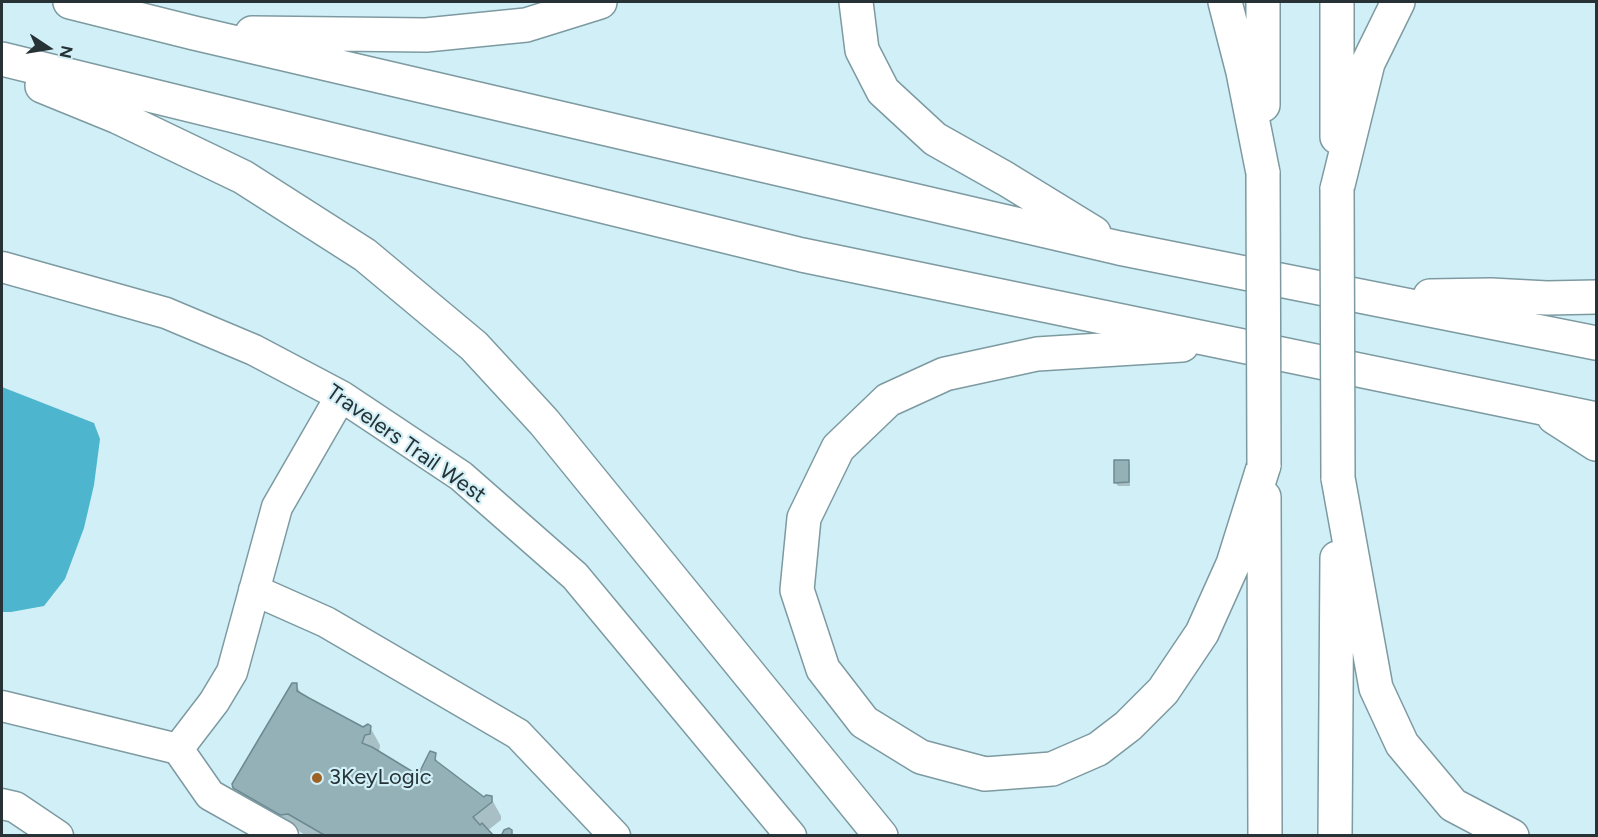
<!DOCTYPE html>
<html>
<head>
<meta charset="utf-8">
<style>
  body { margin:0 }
  #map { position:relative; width:1598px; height:837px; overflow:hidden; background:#d1eff7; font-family:Figtree,sans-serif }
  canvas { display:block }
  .frame { position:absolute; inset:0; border:3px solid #263235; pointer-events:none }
  .north { position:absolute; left:18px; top:18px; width:60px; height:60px; -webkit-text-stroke:4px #d1eff7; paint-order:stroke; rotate:102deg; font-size:16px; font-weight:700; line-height:24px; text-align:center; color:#263235 }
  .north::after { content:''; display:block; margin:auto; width:21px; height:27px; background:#263235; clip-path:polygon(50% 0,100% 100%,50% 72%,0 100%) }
</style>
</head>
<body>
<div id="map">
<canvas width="1598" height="837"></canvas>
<div class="frame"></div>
<div class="north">N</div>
</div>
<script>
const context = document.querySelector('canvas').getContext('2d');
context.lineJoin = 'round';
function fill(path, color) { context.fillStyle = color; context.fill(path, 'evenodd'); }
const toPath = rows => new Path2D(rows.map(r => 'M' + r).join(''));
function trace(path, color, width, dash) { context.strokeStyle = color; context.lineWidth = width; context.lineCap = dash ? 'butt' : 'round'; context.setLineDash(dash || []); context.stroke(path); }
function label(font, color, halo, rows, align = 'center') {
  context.font = font + ' Figtree,sans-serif'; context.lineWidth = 4.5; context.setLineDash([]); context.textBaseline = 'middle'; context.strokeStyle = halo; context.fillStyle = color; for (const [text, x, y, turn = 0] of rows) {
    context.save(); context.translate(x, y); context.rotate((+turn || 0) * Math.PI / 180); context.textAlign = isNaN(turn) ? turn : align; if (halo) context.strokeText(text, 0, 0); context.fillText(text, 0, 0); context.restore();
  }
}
const water = toPath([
  [2,387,94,423,100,439,94,485,84,528,65,579,44,606,11,612,2,612]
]);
const shadow = toPath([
  [1128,461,1130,465,1130,486,1118,486,1115,482],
  [296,685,302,695,363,729,370,727,380,745,379,753,419,777,432,753,442,768,484,800,491,798,501,816,501,820,487,831,492,836,306,836,299,831,291,832,245,805,233,784,261,740,290,686]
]);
const building = toPath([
  [1114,460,1129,460,1129,482,1114,483,1114,460],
  [292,683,297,683,297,691,309,698,363,727,368,724,371,726,370,734,365,735,362,743,372,747,418,775,430,751,436,753,435,760,484,797,486,795,492,796,492,802,473,817,480,825,482,823,494,836,326,836,288,814,280,815,233,788,232,784,292,683],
  [509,828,512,830,512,836,501,836,504,830,509,828]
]);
const minor = toPath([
  [2,267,166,313,254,350,341,396,461,476,575,576,791,836],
  [254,590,326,622,518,734,615,836],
  [2,706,178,749,214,702,232,672,277,507,341,396],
  [178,749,210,795,283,836],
  [2,804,15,807,58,836]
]);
const highway = toPath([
  [70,2,194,33,1119,248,1596,343],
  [856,2,862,50,883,91,935,139,1006,179,1094,233],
  [1225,2,1243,72,1263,173],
  [252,33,426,35,526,25,600,2],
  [2,59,802,255,1596,419],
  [42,86,118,117,243,177,365,255,474,346,544,422,881,836],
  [1263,105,1263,2],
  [1337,137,1337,2],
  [1337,189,1368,63,1398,2],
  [1430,296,1491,295,1547,298,1596,297],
  [1182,345,1037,354,945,374,888,400,838,448,804,518,797,590,823,669,864,722,921,757,985,774,1052,769,1098,749,1128,726,1163,691,1202,633,1233,564,1264,465],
  [1554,417,1596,444],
  [1338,478,1376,688,1402,744,1453,805,1512,836],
  [1264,497,1265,836],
  [1335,836,1337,558]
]);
const highwayBridge = toPath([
  [1263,173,1264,465],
  [1337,189,1338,478]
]);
const markers = [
  [317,778,6,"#9e6224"]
];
const streetNames = [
  ["Travelers Trail West",406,444,35]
];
const poiNames = [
  ["3KeyLogic",329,778]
];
fill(water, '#4db6ce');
fill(shadow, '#0003');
fill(building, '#94b1b8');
trace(building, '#6e8a91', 1.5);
trace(minor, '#7d9aa1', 33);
trace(highway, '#7d9aa1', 36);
trace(minor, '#fff', 30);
trace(highway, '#fff', 33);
trace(highwayBridge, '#7d9aa1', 36, []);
trace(highwayBridge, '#fff', 33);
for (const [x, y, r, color] of markers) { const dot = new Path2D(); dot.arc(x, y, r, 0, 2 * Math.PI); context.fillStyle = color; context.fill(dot); trace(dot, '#d1eff7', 2); }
label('22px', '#263235', '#d1eff7', streetNames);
label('22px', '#263235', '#d1eff7', poiNames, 'left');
</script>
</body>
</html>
